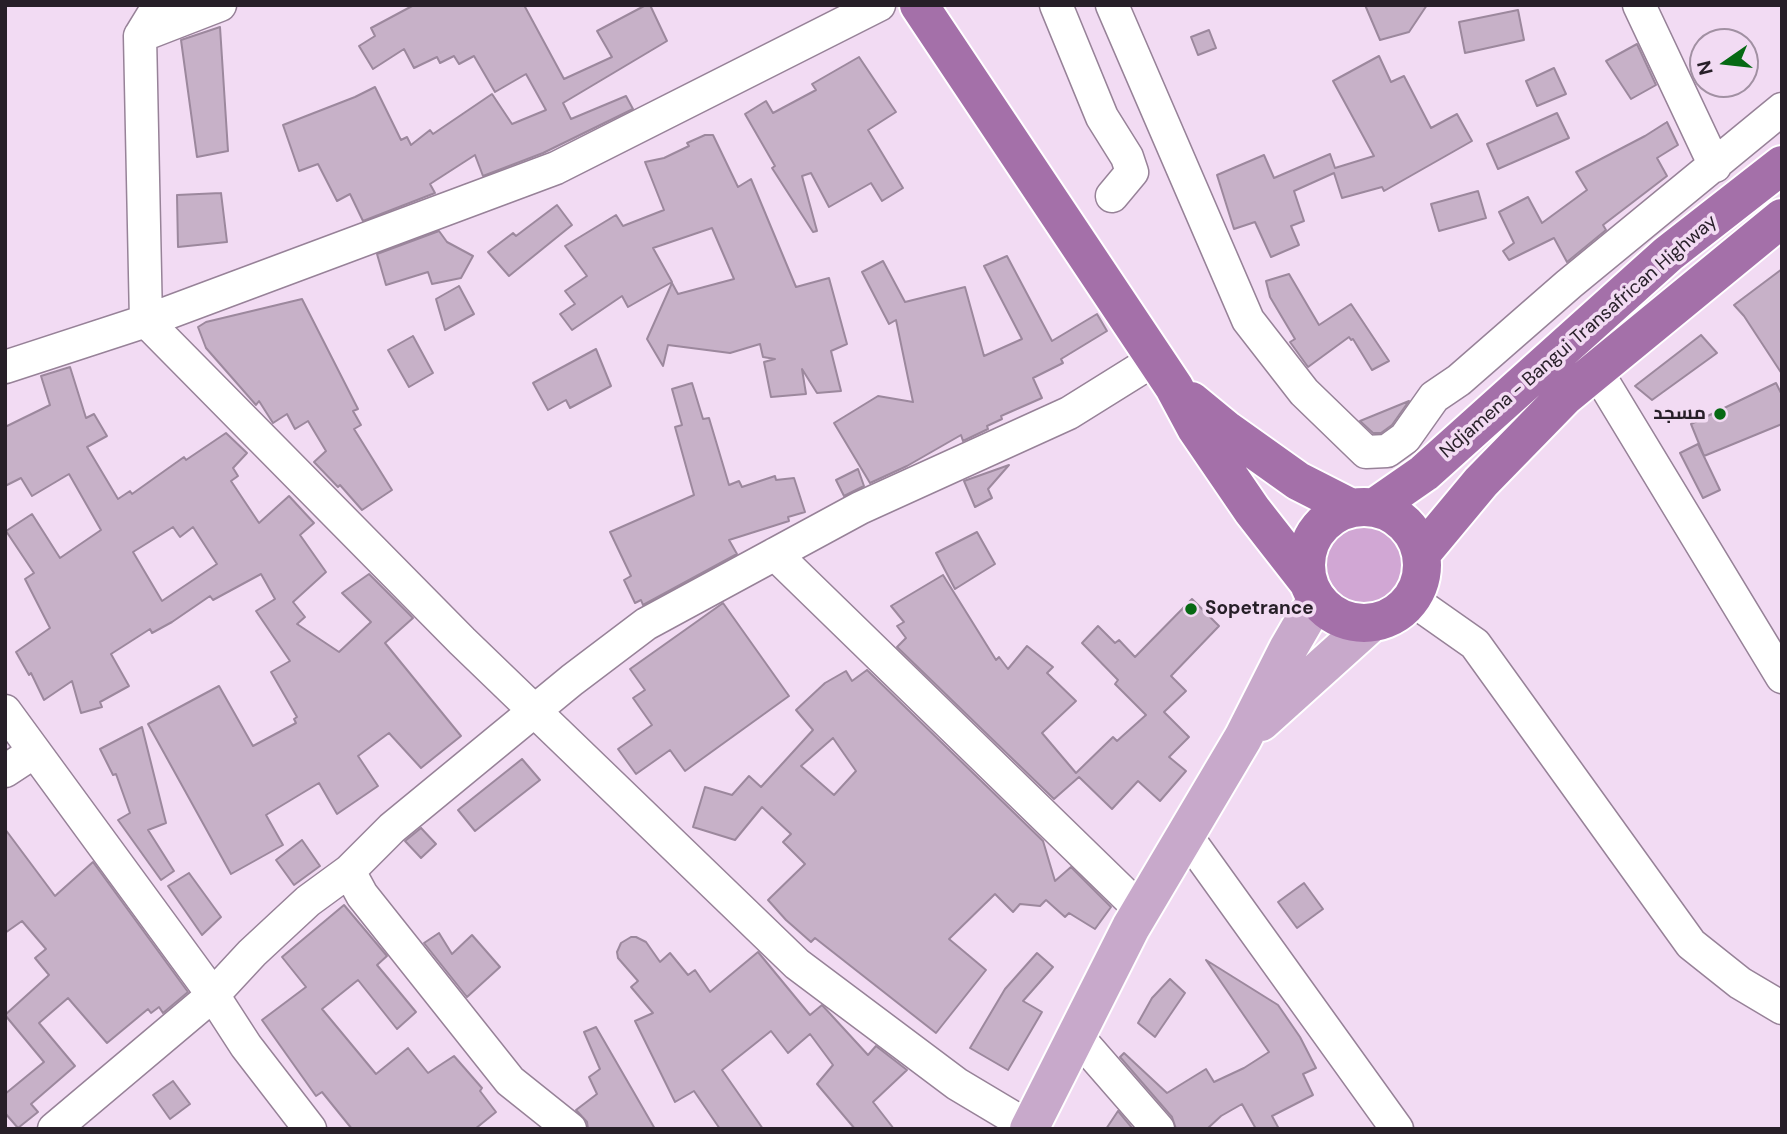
<!DOCTYPE html>
<html>
<head>
<meta charset="utf-8">
<style>
  body { margin:0 }
  #map { position:relative; width:1787px; height:1134px; overflow:hidden; background:#f2dbf3; font-family:"DM Sans",sans-serif }
  canvas { display:block }
  .frame { position:absolute; inset:0; border:7px solid #271f28; pointer-events:none }
  .north { position:absolute; left:1689px; top:28px; width:70px; height:70px; box-sizing:border-box; background:#f2dbf3; border:2px solid #a190a2; border-radius:50%; rotate:256deg; font-size:19px; font-weight:700; line-height:28px; text-align:center; color:#271f28 }
  .north::after { content:''; display:block; margin:auto; width:24px; height:32px; background:#066913; clip-path:polygon(50% 0,100% 100%,50% 72%,0 100%) }
</style>
</head>
<body>
<div id="map">
<canvas width="1787" height="1134"></canvas>
<div class="frame"></div>
<div class="north">N</div>
</div>
<script>
const context = document.querySelector('canvas').getContext('2d');
context.lineJoin = 'round';
function fill(path, color) { context.fillStyle = color; context.fill(path, 'evenodd'); }
const toPath = rows => new Path2D(rows.map(r => 'M' + r).join(''));
function trace(path, color, width, dash) { context.strokeStyle = color; context.lineWidth = width; context.lineCap = dash ? 'butt' : 'round'; context.setLineDash(dash || []); context.stroke(path); }
function label(font, color, halo, rows, align = 'center') {
  context.font = font + ' "DM Sans",Cairo,sans-serif'; context.lineWidth = 7; context.setLineDash([]); context.textBaseline = 'middle'; context.strokeStyle = halo; context.fillStyle = color; for (const [text, x, y, turn = 0] of rows) {
    context.save(); context.translate(x, y); context.rotate((+turn || 0) * Math.PI / 180); context.textAlign = isNaN(turn) ? turn : align; if (halo) context.strokeText(text, 0, 0); context.fillText(text, 0, 0); context.restore();
  }
}
const green = toPath([
  '1321 565a46 46 0 1 1 92 0a46 46 0 1 1-92 0Z'
]);
const building = toPath([
  [414,5,524,5,564,79,612,57,597,31,646,5,650,5,667,41,563,103,571,119,626,96,633,109,543,153,483,176,475,155,430,184,435,193,363,221,350,194,337,201,318,164,299,171,283,125,355,97,375,87,401,140,407,137,411,145,430,130,433,134,492,94,512,124,546,110,526,74,495,92,474,56,459,64,454,56,440,63,437,57,414,68,404,49,373,69,359,46,375,36,371,28,414,5],
  [1365,5,1427,5,1409,32,1380,40,1365,5],
  [1518,10,1524,40,1465,53,1459,22,1518,10],
  [220,27,228,151,197,157,181,40,220,27],
  [1209,30,1216,48,1198,55,1191,37,1209,30],
  [1637,44,1656,85,1631,99,1606,61,1637,44],
  [1379,56,1391,82,1404,76,1431,128,1457,114,1472,141,1384,191,1382,187,1342,198,1334,173,1294,191,1304,221,1291,226,1299,245,1271,257,1255,222,1234,229,1217,175,1264,155,1274,178,1330,154,1335,168,1374,156,1333,81,1379,56],
  [859,57,896,112,868,130,903,188,882,201,871,183,829,207,811,173,802,176,817,231,813,232,772,168,775,166,745,114,766,101,773,113,816,90,812,84,859,57],
  [1554,68,1566,94,1537,106,1526,81,1554,68],
  [1557,113,1569,138,1498,169,1487,144,1557,113],
  [1667,122,1678,145,1657,158,1667,176,1603,225,1606,230,1567,262,1554,238,1509,260,1503,251,1514,243,1499,212,1528,197,1542,223,1587,190,1576,172,1645,136,1667,122],
  [705,135,713,135,738,187,751,179,796,287,829,278,847,344,831,351,841,391,817,393,802,369,806,394,771,397,764,362,775,359,763,357,760,344,730,353,668,345,663,366,647,339,672,283,678,294,734,279,712,228,653,248,672,282,628,307,622,296,572,330,560,314,575,304,565,291,587,276,565,246,616,215,623,226,664,210,645,162,664,158,689,146,687,143,705,135],
  [1478,191,1486,218,1439,231,1431,204,1478,191],
  [221,193,227,242,178,247,177,195,221,193],
  [557,205,572,225,509,276,488,252,513,233,516,236,557,205],
  [439,231,447,242,473,256,461,278,432,284,428,272,386,285,377,254,439,231],
  [1007,256,1052,341,1097,314,1107,331,1061,359,1063,363,1033,378,1042,398,1001,416,1002,419,987,426,988,429,963,441,961,435,907,466,870,483,834,423,878,396,913,402,896,320,889,324,862,272,883,261,905,302,965,287,984,356,1022,339,984,266,1007,256],
  [1782,269,1782,374,1744,316,1734,305,1782,269],
  [1289,274,1319,325,1351,304,1389,361,1372,370,1353,339,1351,340,1349,337,1308,367,1290,342,1295,339,1270,297,1266,281,1289,274],
  [459,286,474,314,445,330,436,299,459,286],
  [302,299,358,409,353,411,361,425,354,429,392,490,362,510,340,485,338,487,314,462,326,451,308,421,295,429,287,414,273,423,259,401,256,405,206,348,198,327,206,322,302,299],
  [1701,335,1717,353,1652,400,1635,386,1701,335],
  [413,336,433,373,409,387,388,350,413,336],
  [596,349,611,386,570,408,566,400,548,410,533,383,596,349],
  [70,367,86,418,94,414,107,436,87,447,118,499,130,491,132,494,184,457,186,460,226,433,247,453,233,468,238,476,231,481,259,523,289,496,314,523,300,535,326,572,293,602,305,617,297,624,339,652,371,622,342,593,369,574,413,618,385,643,461,736,421,768,389,733,358,756,378,786,337,814,319,783,266,815,283,845,231,874,148,724,219,686,253,746,296,723,294,719,297,717,271,672,290,661,256,611,275,599,261,574,213,600,210,596,172,622,152,633,150,629,111,654,129,686,100,702,102,707,81,713,72,681,44,700,31,673,29,675,16,652,50,628,25,579,34,573,6,531,32,514,60,558,101,530,69,474,32,496,21,478,5,486,5,427,50,405,41,376,70,367],
  [173,527,180,537,193,527,217,564,162,601,133,552,173,527],
  [692,383,703,419,709,418,729,485,739,481,742,487,775,476,776,480,794,478,805,512,788,517,789,521,729,540,737,554,643,605,641,600,635,603,624,580,631,576,610,532,694,495,675,427,682,425,672,389,692,383],
  [1776,383,1782,395,1782,424,1704,456,1691,424,1776,383],
  [1409,401,1392,425,1381,433,1373,433,1360,421,1409,401],
  [1698,444,1720,490,1703,498,1680,453,1698,444],
  [1009,465,988,489,992,498,975,507,964,481,1009,465],
  [858,469,864,486,844,496,836,480,858,469],
  [977,532,995,564,955,589,936,553,977,532],
  [943,575,996,660,999,657,1008,669,1027,646,1053,667,1047,673,1076,701,1042,733,1076,773,1113,737,1117,741,1146,715,1115,684,1118,680,1082,643,1098,626,1115,643,1119,640,1135,657,1192,599,1219,626,1171,676,1186,691,1164,712,1189,737,1169,757,1186,771,1160,801,1138,781,1112,809,1079,777,1054,799,897,647,906,638,897,626,904,622,891,606,943,575],
  [723,603,789,696,685,771,670,750,636,774,618,749,652,725,633,698,645,690,630,669,723,603],
  [867,670,1043,841,1055,881,1071,867,1111,907,1095,929,1069,913,1065,917,1046,900,1040,906,1020,904,1013,912,995,894,949,939,986,970,936,1033,815,938,811,942,786,920,768,900,805,864,783,842,791,834,762,807,735,840,693,827,705,787,732,795,749,776,761,787,813,730,796,710,825,683,846,671,852,681,867,670],
  [833,738,856,771,834,795,801,766,833,738],
  [142,727,166,823,148,830,174,871,161,880,118,820,130,813,116,774,113,775,100,749,142,727],
  [522,759,540,780,475,831,458,810,522,759],
  [421,828,436,844,421,858,405,841,421,828],
  [5,829,55,896,93,862,188,992,163,1013,159,1007,151,1013,148,1009,107,1043,68,998,39,1023,75,1066,31,1104,38,1112,18,1128,5,1113,5,1094,44,1062,5,1015,49,975,35,958,46,949,22,921,5,933,5,829],
  [302,840,320,866,294,885,276,860,302,840],
  [189,873,221,917,202,935,168,886,189,873],
  [1304,883,1323,909,1297,928,1278,902,1304,883],
  [344,905,387,956,377,965,416,1012,397,1029,358,980,322,1009,376,1074,408,1048,428,1073,454,1056,482,1088,480,1091,496,1112,475,1129,352,1129,322,1092,316,1096,262,1020,306,987,282,957,344,905],
  [439,933,452,954,472,935,500,967,467,997,424,943,439,933],
  [631,937,636,937,646,942,660,962,670,953,688,975,695,970,710,992,758,952,810,1015,822,1005,868,1055,876,1046,907,1070,873,1102,894,1129,855,1129,817,1084,833,1065,810,1034,788,1053,771,1031,722,1070,763,1129,720,1129,694,1091,675,1102,635,1021,653,1013,631,987,638,981,618,958,617,952,621,943,631,937],
  [1037,953,1053,967,1023,1001,1042,1012,1008,1070,970,1048,1005,989,1037,953],
  [1206,960,1278,1005,1300,1037,1316,1068,1303,1074,1313,1095,1272,1116,1279,1129,1256,1129,1242,1104,1221,1116,1207,1129,1176,1129,1172,1117,1120,1057,1124,1053,1167,1093,1206,1069,1214,1082,1244,1068,1269,1052,1206,960],
  [1170,979,1185,993,1155,1037,1138,1023,1152,998,1170,979],
  [596,1027,655,1129,588,1129,587,1122,576,1110,597,1094,589,1077,600,1069,584,1032,596,1027],
  [173,1081,190,1104,170,1119,153,1095,173,1081],
  [1118,1111,1133,1129,1106,1129,1118,1111]
]);
const minor = toPath([
  [159,5,140,36,146,321,462,641,797,964,957,1084,1029,1127],
  [1056,5,1102,117,1127,157,1132,172,1112,196],
  [1112,5,1248,320,1304,392,1366,452,1387,451,1405,438,1434,397,1459,380,1569,284,1782,109],
  [1639,5,1715,166],
  [140,36,220,5],
  [5,367,146,321,556,168,879,5],
  [1596,370,1782,677],
  [775,554,1141,910],
  [1411,599,1475,644,1691,944,1740,983,1782,1008],
  [5,711,213,995,246,1046,310,1129],
  [5,771,34,752],
  [1185,834,1397,1129],
  [349,871,362,895,510,1081,570,1129],
  [1076,1035,1158,1129],
  [54,1129,213,995,252,953,308,901,349,871,392,828,572,680,646,624,860,508,1069,413,1154,360]
]);
const major = toPath([
  [1261,722,1371,623],
  [1029,1129,1131,927,1243,738,1288,649,1317,599]
]);
const highway = toPath([
  [919,5,1174,387,1196,428,1252,510,1309,583],
  [1191,401,1225,429,1298,481,1351,508],
  [1375,507,1424,473,1668,254,1782,165],
  '1306 565a58 58 0 1 1 116 0a58 58 0 1 1-116 0Z',
  [1421,554,1481,482,1565,396,1782,218]
]);
const markers = [
  [1720,414,7,"#066913"],
  [1191,609,7,"#066913"]
];
const streetNames = [
  ["Ndjamena - Bangui Transafrican Highway",1579,337,-41]
];
const poiNames = [
  ["مسجد",1706,414],
  ["Sopetrance",1205,609,"left"]
];
fill(green, '#d1a7d4');
fill(building, '#c7b1c8');
trace(building, '#9c889d', 2);
trace(minor, '#978298', 35);
trace(major, '#fff', 42);
trace(highway, '#fff', 42);
trace(minor, '#fff', 32);
trace(major, '#c8a9cb', 38);
trace(highway, '#a470a9', 38);
for (const [x, y, r, color] of markers) { const dot = new Path2D(); dot.arc(x, y, r, 0, 2 * Math.PI); context.fillStyle = color; context.fill(dot); trace(dot, '#f2dbf3', 2.5); }
label('19px', '#271f28', '#f2dbf3', streetNames);
label('bold 19px', '#271f28', '#f2dbf3', poiNames, 'right');
</script>
</body>
</html>
